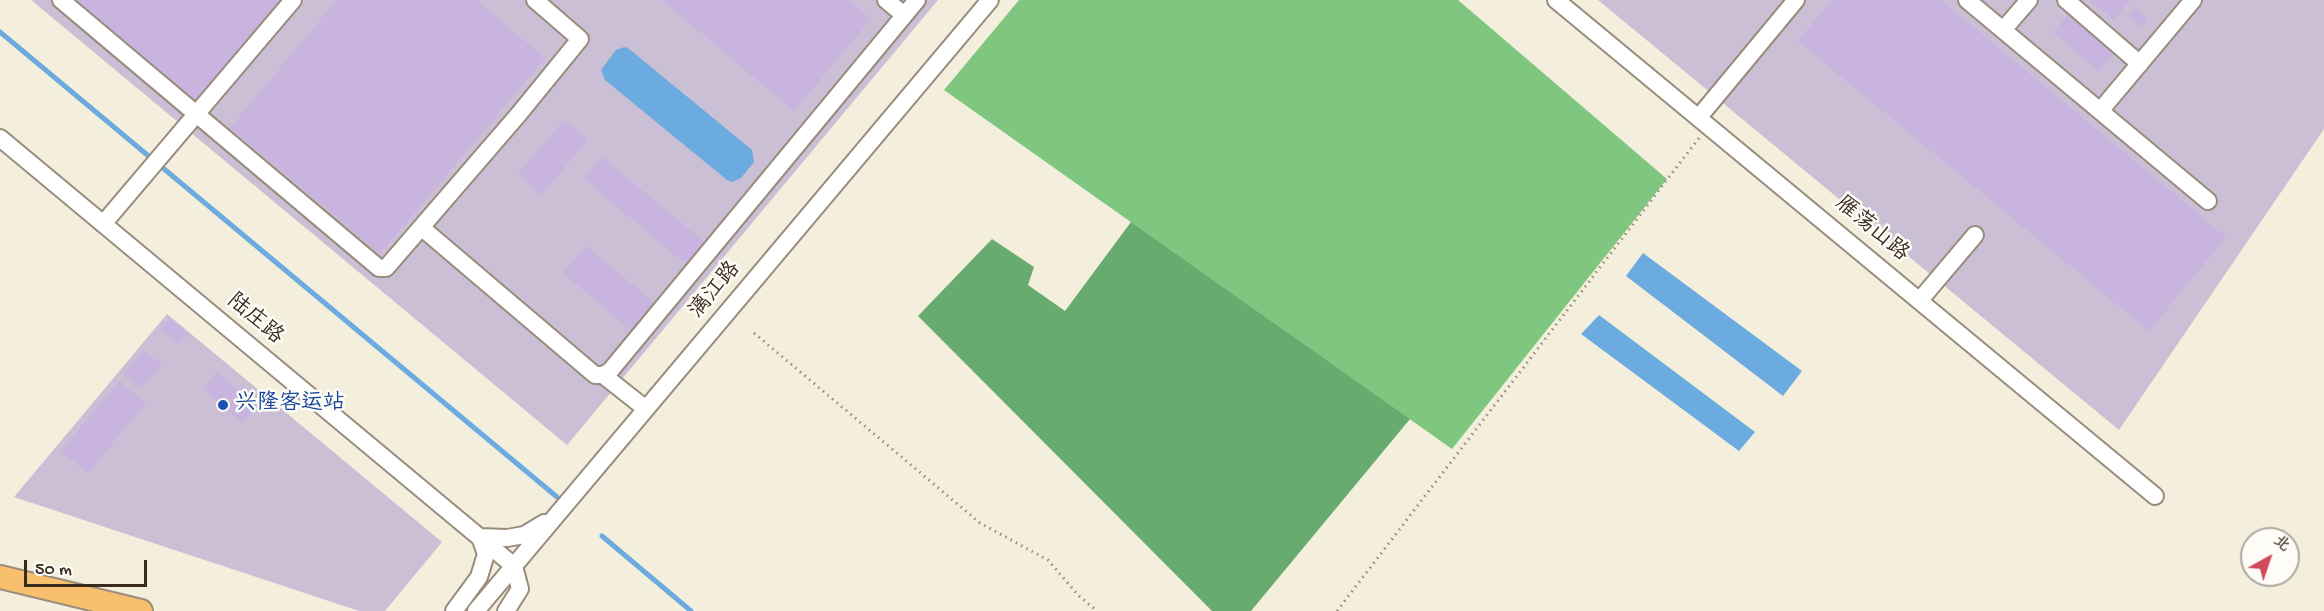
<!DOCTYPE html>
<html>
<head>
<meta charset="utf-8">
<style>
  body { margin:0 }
  #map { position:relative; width:2324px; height:611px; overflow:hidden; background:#f4efdc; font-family:"Gochi Hand","LXGW WenKai TC",sans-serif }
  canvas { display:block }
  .north { position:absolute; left:2240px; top:527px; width:60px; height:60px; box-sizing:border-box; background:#fdfcf7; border:2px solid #afa8a0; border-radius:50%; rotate:40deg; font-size:16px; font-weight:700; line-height:24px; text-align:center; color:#3b2a1e }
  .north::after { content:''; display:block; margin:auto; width:21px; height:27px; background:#d1495b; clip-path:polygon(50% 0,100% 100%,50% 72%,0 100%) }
  .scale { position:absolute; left:24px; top:560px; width:123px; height:27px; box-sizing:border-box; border:3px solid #3b2a1e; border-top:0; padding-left:8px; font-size:18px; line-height:21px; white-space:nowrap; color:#3b2a1e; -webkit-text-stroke:4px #fdfcf7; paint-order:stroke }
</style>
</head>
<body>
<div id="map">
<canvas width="2324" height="611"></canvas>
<div class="north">北</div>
<div class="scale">50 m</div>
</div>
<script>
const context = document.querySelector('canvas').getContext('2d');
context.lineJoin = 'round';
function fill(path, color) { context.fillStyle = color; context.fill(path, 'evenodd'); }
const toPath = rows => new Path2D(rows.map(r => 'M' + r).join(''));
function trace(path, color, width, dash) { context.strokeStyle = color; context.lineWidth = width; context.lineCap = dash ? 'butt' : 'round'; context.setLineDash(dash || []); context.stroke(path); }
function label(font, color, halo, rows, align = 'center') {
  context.font = font + ' "Gochi Hand","LXGW WenKai TC",sans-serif'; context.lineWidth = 5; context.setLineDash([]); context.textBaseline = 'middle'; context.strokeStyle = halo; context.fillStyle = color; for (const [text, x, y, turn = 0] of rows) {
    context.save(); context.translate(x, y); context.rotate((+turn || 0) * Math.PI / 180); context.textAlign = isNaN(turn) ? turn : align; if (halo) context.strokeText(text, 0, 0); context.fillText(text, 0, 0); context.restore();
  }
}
const industrial = toPath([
  [31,0,938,0,567,445],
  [1598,0,2324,0,2324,129,2119,430],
  [167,314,442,542,385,611,359,611,14,497]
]);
const green = toPath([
  [1019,0,1458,0,1667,179,1452,449,944,90]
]);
const forest = toPath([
  [1131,222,1410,419,1251,611,1212,611,918,316,992,239,1034,267,1028,285,1065,311]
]);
const water = toPath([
  [624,47,628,48,752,150,754,162,741,178,732,182,727,180,605,80,601,70,616,50],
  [1643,253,1802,371,1783,396,1626,276],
  [1599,315,1755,432,1739,451,1581,334]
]);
const stream = toPath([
  [0,32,557,497],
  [602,536,691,611]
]);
const building = toPath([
  [76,0,281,0,196,101],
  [337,0,476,0,545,58,380,254,230,128],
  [662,0,849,0,871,19,794,111],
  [1832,0,1941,0,2226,237,2149,331,1798,41],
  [2089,0,2130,0,2114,20],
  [2134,7,2148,19,2142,27,2128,15],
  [2068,15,2114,53,2099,72,2053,32],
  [565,119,588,140,541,195,518,174],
  [602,157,707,244,688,266,584,179],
  [586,246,656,304,633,332,563,273],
  [169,318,188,334,179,345,160,329],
  [144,350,162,365,141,389,123,374],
  [217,372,257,406,243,423,203,389],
  [119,381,146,403,88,473,61,451]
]);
const path = toPath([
  [754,333,980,523,1048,560,1078,595,1097,611],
  [1337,611,1699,138]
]);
const minor = toPath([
  [61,0,379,268,386,268,518,115,580,39,535,0],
  [886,0,904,15],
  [1556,0,2155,496],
  [1967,0,2208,201],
  [2066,0,2140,64],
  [2003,30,2029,0],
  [2100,111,2193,0],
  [1699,117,1796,0],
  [0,138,514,566,520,589,506,611],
  [103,224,293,0],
  [422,228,595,375,603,375,610,371,917,0],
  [1920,300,1975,235],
  [603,375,646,409],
  [480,537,507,538,524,535,544,523],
  [454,611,479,577,486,554,480,537],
  [476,611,990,0]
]);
const highway = toPath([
  [0,577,141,611]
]);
const markers = [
  [223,405,6,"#1a4fb4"]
];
const streetNames = [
  ["雁荡山路",1871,230,40],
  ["漓江路",716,291,-50],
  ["陆庄路",254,320,40]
];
const transitNames = [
  ["兴隆客运站",235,405]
];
fill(industrial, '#cbbfd5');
fill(green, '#7fc681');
fill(forest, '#67ab6f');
fill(water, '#6cabdf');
trace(stream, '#6cabdf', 5);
fill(building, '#c8b4de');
trace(minor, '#988c7d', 20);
trace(highway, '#988c7d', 26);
trace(path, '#988c7d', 3, [1.5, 4.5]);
trace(minor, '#fff', 16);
trace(highway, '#f8bf6c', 22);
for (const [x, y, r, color] of markers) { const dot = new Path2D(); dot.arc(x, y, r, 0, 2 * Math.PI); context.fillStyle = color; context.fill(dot); trace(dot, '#fdfcf7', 2); }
label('22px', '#3b2a1e', '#fdfcf7', streetNames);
label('22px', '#164399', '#fdfcf7', transitNames, 'left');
</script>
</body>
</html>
